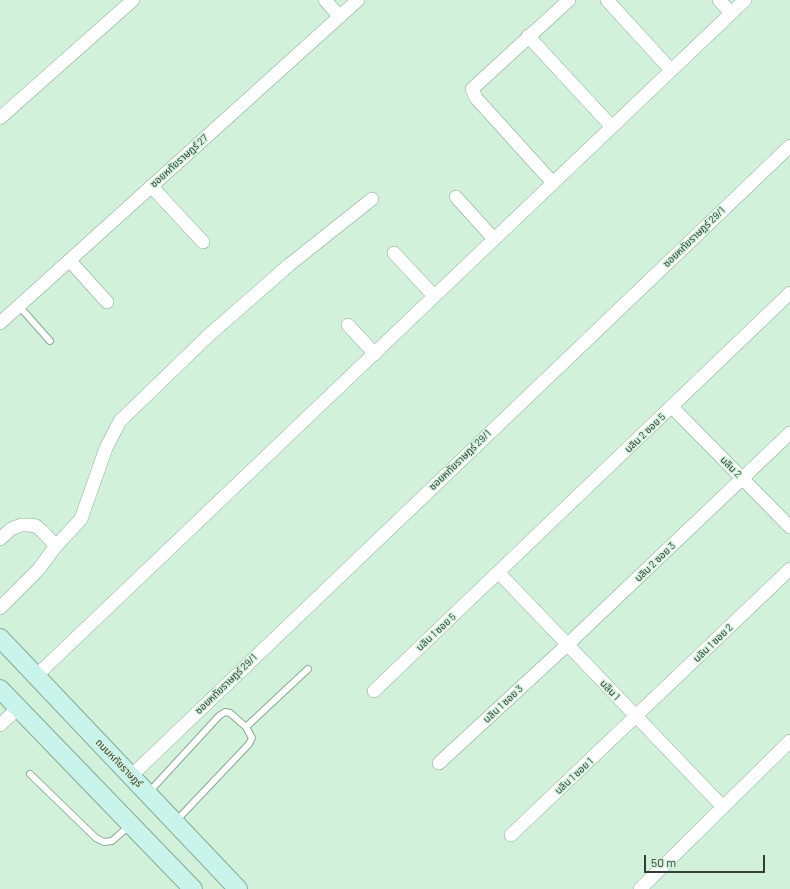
<!DOCTYPE html>
<html>
<head>
<meta charset="utf-8">
<style>
  body { margin:0 }
  #map { position:relative; width:790px; height:889px; overflow:hidden; background:#d1f1da; font-family:Barlow,sans-serif }
  canvas { display:block }
  .scale { position:absolute; left:644px; top:855px; width:121px; height:18px; box-sizing:border-box; border:2px solid #323f36; border-top:0; padding-left:5px; font-size:12px; line-height:14px; white-space:nowrap; color:#323f36; -webkit-text-stroke:3px #d1f1da; paint-order:stroke }
</style>
</head>
<body>
<div id="map">
<canvas width="790" height="889"></canvas>
<div class="scale">50 m</div>
</div>
<script>
const context = document.querySelector('canvas').getContext('2d');
context.lineJoin = 'round';
const toPath = rows => new Path2D(rows.map(r => 'M' + r).join(''));
function trace(path, color, width, dash) { context.strokeStyle = color; context.lineWidth = width; context.lineCap = dash ? 'butt' : 'round'; context.setLineDash(dash || []); context.stroke(path); }
function label(font, color, halo, rows, align = 'center') {
  context.font = font + ' Barlow,"Noto Sans Thai",sans-serif'; context.lineWidth = 3; context.setLineDash([]); context.textBaseline = 'middle'; context.strokeStyle = halo; context.fillStyle = color; for (const [text, x, y, turn = 0] of rows) {
    context.save(); context.translate(x, y); context.rotate((+turn || 0) * Math.PI / 180); context.textAlign = isNaN(turn) ? turn : align; if (halo) context.strokeText(text, 0, 0); context.fillText(text, 0, 0); context.restore();
  }
}
const lane = toPath([
  [19,306,50,341],
  [246,727,308,669],
  [30,774,96,838,104,842,112,841,129,826],
  [149,792,219,716,225,712,230,713,246,727,252,738,249,744,176,821]
]);
const street = toPath([
  [325,0,340,17],
  [607,0,671,70],
  [719,0,731,13],
  [528,36,612,127],
  [0,118,133,0],
  [553,183,476,98,472,89,569,0],
  [151,186,203,242],
  [456,197,494,239],
  [394,253,434,296],
  [70,261,107,302],
  [0,323,358,0],
  [348,325,375,354],
  [672,407,790,527],
  [0,539,11,529,21,525,29,525,36,526,42,531,56,546],
  [499,573,723,807],
  [0,608,38,570,56,546,81,519,106,448,120,421,209,335,289,265,372,199],
  [36,676,745,0],
  [374,691,790,293],
  [0,725,18,708],
  [439,763,567,645,790,433],
  [131,776,790,146],
  [511,835,790,569],
  [640,889,790,741]
]);
const secondary = toPath([
  [0,638,238,889],
  [0,689,193,889]
]);
const streetNames = [
  ["ซอยหทัยราษฎร์ 27",179,161,-42],
  ["ซอยหทัยราษฎร์ 29/1",694,237,-44],
  ["นลิน 2 ซอย 5",645,433,-44],
  ["ซอยหทัยราษฎร์ 29/1",460,460,-44],
  ["นลิน 2",731,467,46],
  ["นลิน 2 ซอย 3",655,562,-44],
  ["นลิน 1 ซอย 5",436,632,-43],
  ["นลิน 1 ซอย 2",713,643,-44],
  ["ซอยหทัยราษฎร์ 29/1",226,684,-44],
  ["นลิน 1",610,690,46],
  ["นลิน 1 ซอย 3",503,704,-43],
  ["ถนนหทัยราษฎร์",119,763,46],
  ["นลิน 1 ซอย 1",574,776,-43]
];
trace(lane, '#8ba993', 8);
trace(street, '#8ba993', 14);
trace(secondary, '#8ba993', 20);
trace(lane, '#fff', 6);
trace(street, '#fff', 13);
trace(secondary, '#c8f4ec', 18);
label('10px', '#323f36', '#d1f1da', streetNames);
</script>
</body>
</html>
